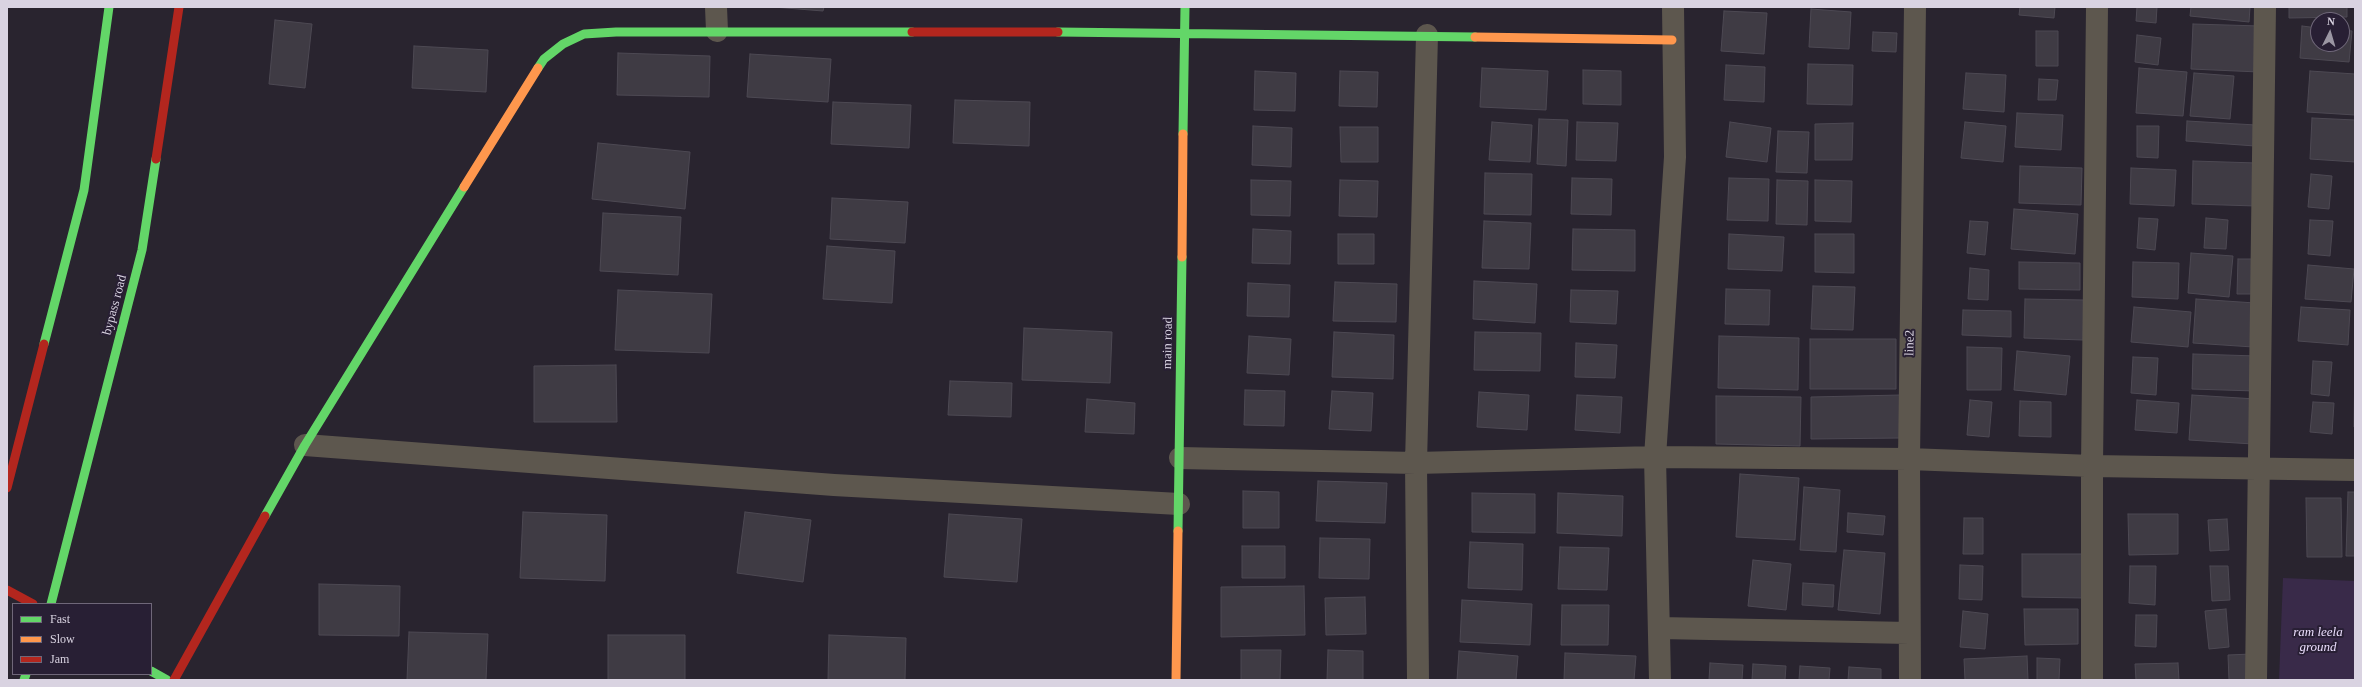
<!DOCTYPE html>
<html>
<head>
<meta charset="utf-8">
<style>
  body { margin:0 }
  #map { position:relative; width:2362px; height:687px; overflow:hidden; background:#29242f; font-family:"Times New Roman",serif }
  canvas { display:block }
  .frame { position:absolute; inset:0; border:8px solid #d9d3e1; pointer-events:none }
  .legend { position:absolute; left:12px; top:603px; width:140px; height:72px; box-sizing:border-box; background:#281f34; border:1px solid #6f6779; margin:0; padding:5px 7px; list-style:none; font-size:12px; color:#d9d3e1 }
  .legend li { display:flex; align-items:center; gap:8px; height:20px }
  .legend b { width:20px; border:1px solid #6f6779 }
  .north { position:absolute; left:2310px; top:12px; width:40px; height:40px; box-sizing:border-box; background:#281f34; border:1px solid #6f6779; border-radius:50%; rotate:5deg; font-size:11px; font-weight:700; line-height:16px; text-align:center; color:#d9d3e1 }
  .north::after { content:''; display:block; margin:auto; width:14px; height:18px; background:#9b96a3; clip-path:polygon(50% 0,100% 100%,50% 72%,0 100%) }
</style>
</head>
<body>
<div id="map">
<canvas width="2362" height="687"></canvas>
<div class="frame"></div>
<ul class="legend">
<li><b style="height:5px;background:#63d668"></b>Fast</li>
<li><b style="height:5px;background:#ff974d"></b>Slow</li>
<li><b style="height:5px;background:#b3261e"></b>Jam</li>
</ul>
<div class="north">N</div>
</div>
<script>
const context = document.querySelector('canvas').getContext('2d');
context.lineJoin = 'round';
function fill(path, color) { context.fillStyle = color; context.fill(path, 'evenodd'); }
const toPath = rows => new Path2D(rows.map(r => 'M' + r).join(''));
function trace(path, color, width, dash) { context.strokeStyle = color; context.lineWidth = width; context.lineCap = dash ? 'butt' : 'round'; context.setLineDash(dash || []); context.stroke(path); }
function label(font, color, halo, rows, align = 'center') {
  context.font = font + ' "Times New Roman",serif'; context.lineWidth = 4; context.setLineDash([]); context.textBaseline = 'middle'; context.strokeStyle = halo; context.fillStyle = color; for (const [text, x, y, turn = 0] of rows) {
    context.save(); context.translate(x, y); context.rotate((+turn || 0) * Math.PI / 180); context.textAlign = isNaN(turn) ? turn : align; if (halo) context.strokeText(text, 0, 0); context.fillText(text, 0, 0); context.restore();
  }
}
const green = toPath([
  [2283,578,2355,581,2355,680,2279,680]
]);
const building = toPath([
  [773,7,824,7,823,11,773,7],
  [2020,7,2055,7,2054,18,2019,15,2020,7],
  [2137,7,2157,7,2156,23,2136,21,2137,7],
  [2191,7,2250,7,2249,22,2190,16,2191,7],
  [2289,7,2347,7,2347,17,2289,18,2289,7],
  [1811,9,1851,12,1849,49,1809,47,1811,9],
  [1724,11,1767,13,1764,54,1721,51,1724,11],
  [275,20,312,24,305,88,269,84,275,20],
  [2193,24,2260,26,2259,72,2191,69,2193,24],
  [2302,26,2318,28,2318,44,2342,44,2342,30,2352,31,2349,62,2300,58,2302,26],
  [2036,31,2058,31,2058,66,2036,66,2036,31],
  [1873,32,1897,33,1896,52,1872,51,1873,32],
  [2137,35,2161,38,2158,65,2135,62,2137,35],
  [414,46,488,50,486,92,412,88,414,46],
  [618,53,710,56,709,97,617,95,618,53],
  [750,54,831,59,828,102,747,97,750,54],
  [1808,64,1853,65,1852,105,1807,104,1808,64],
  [1726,65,1765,67,1764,102,1724,100,1726,65],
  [1482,68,1548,71,1546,110,1480,107,1482,68],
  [2139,68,2187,72,2183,116,2136,113,2139,68],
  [1583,70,1621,71,1621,105,1583,104,1583,70],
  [1255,71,1296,73,1295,111,1254,110,1255,71],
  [1340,71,1378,72,1377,107,1339,106,1340,71],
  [2310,71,2355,74,2355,115,2307,112,2310,71],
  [1966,73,2006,75,2004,112,1963,109,1966,73],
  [2194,73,2234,76,2230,119,2190,116,2194,73],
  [2039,79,2058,80,2056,100,2038,100,2039,79],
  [955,100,1030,102,1029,146,953,143,955,100],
  [833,102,911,105,909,148,831,144,833,102],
  [2017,113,2063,115,2061,150,2015,147,2017,113],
  [2312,118,2355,120,2355,162,2310,159,2312,118],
  [1539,119,1568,120,1566,166,1537,164,1539,119],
  [2187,121,2256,125,2255,146,2186,141,2187,121],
  [1492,122,1532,125,1530,162,1489,160,1492,122],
  [1577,122,1618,123,1616,161,1576,160,1577,122],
  [1730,122,1771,128,1767,162,1726,157,1730,122],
  [1965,122,2006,126,2003,162,1961,158,1965,122],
  [1853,123,1852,160,1815,160,1815,124,1853,123],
  [1253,126,1292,128,1291,167,1252,165,1253,126],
  [2137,126,2159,126,2158,158,2137,157,2137,126],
  [1340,127,1378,127,1378,162,1341,162,1340,127],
  [1778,131,1809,132,1807,173,1776,172,1778,131],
  [598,143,690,152,685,209,592,199,598,143],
  [2193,161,2257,163,2256,206,2192,204,2193,161],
  [2020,166,2082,168,2081,205,2019,203,2020,166],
  [2131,168,2176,170,2174,206,2130,204,2131,168],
  [1485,173,1532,174,1531,215,1484,214,1485,173],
  [2311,174,2332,176,2329,209,2308,207,2311,174],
  [1572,178,1612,179,1611,215,1571,214,1572,178],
  [1729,178,1769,179,1768,221,1727,220,1729,178],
  [1251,180,1291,181,1290,216,1251,215,1251,180],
  [1340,180,1378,181,1377,217,1339,216,1340,180],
  [1777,180,1808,181,1807,225,1776,224,1777,180],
  [1815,180,1852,181,1851,222,1815,221,1815,180],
  [832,198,908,202,905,243,830,239,832,198],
  [2014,209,2078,214,2075,254,2011,249,2014,209],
  [603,213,681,217,678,275,600,271,603,213],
  [2139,218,2158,219,2155,250,2137,248,2139,218],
  [2206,218,2228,220,2226,249,2204,248,2206,218],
  [2310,220,2333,221,2330,256,2308,254,2310,220],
  [1484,221,1531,223,1529,269,1482,268,1484,221],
  [1970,221,1988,222,1985,255,1967,253,1970,221],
  [1253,229,1291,231,1290,264,1252,263,1253,229],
  [1573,229,1635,230,1635,271,1572,270,1573,229],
  [1338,234,1374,234,1374,264,1338,264,1338,234],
  [1729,234,1784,237,1782,271,1728,269,1729,234],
  [1815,234,1854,234,1854,273,1815,272,1815,234],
  [827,246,895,251,892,303,823,299,827,246],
  [2191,253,2233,256,2229,297,2188,293,2191,253],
  [2238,259,2255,259,2254,294,2237,294,2238,259],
  [2019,262,2080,263,2080,290,2019,289,2019,262],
  [2133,262,2179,263,2178,299,2132,297,2133,262],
  [2308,265,2354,269,2351,302,2305,299,2308,265],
  [1970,268,1989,270,1988,300,1968,299,1970,268],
  [1474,281,1537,284,1535,323,1473,319,1474,281],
  [1335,282,1397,284,1396,322,1333,321,1335,282],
  [1248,283,1290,285,1289,317,1247,316,1248,283],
  [1813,286,1855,287,1853,330,1811,329,1813,286],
  [1726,289,1770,290,1769,325,1725,324,1726,289],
  [618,290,712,294,709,353,615,350,618,290],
  [1571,290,1618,291,1616,324,1570,322,1571,290],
  [2025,299,2084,300,2083,340,2024,338,2025,299],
  [2196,299,2255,303,2253,347,2193,343,2196,299],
  [2134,307,2191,312,2188,347,2131,342,2134,307],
  [2301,307,2350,310,2348,345,2298,341,2301,307],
  [1963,310,2011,311,2011,337,1962,335,1963,310],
  [1024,328,1112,332,1110,383,1022,380,1024,328],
  [1334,332,1394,335,1393,379,1332,377,1334,332],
  [1475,332,1541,333,1540,371,1474,370,1475,332],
  [1249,336,1291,339,1289,375,1247,373,1249,336],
  [1719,336,1799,338,1798,390,1718,388,1719,336],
  [1810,339,1896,339,1896,389,1810,389,1810,339],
  [1576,343,1617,345,1615,378,1575,377,1576,343],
  [1967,347,2002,348,2001,390,1967,390,1967,347],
  [2017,351,2070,356,2066,395,2014,390,2017,351],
  [2193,354,2257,356,2255,391,2192,389,2193,354],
  [2133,357,2158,358,2156,395,2131,393,2133,357],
  [2355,359,2355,427,2354,427,2355,359],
  [2313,361,2332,362,2329,396,2311,394,2313,361],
  [616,365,617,422,534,422,534,366,616,365],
  [950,381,1012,383,1011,417,948,415,950,381],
  [1245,390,1285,391,1284,426,1244,425,1245,390],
  [1332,391,1373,393,1371,431,1329,429,1332,391],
  [1479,392,1529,395,1527,430,1477,427,1479,392],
  [1577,395,1622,397,1620,433,1575,430,1577,395],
  [1901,395,1901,438,1811,439,1811,397,1901,395],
  [2192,395,2256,399,2253,444,2189,440,2192,395],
  [1716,396,1801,397,1800,446,1716,444,1716,396],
  [1087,399,1135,403,1134,434,1085,432,1087,399],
  [1970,400,1992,402,1989,437,1967,435,1970,400],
  [2137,400,2179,403,2177,433,2135,430,2137,400],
  [2020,401,2051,402,2051,437,2019,436,2020,401],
  [2313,402,2334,403,2332,434,2310,432,2313,402],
  [1740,474,1799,478,1795,540,1736,537,1740,474],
  [1318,481,1387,483,1385,523,1316,521,1318,481],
  [1804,487,1840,490,1836,552,1800,550,1804,487],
  [1243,491,1279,492,1279,528,1243,528,1243,491],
  [2348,492,2355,492,2355,556,2346,556,2348,492],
  [1472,493,1535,494,1535,533,1472,532,1472,493],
  [1558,493,1623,496,1622,536,1557,533,1558,493],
  [2306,498,2341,498,2342,557,2307,557,2306,498],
  [523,512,607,515,605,581,520,578,523,512],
  [745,512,811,520,803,582,737,573,745,512],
  [1848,513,1885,516,1883,535,1847,532,1848,513],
  [949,514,1022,519,1017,582,944,577,949,514],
  [2128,514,2178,514,2178,554,2129,555,2128,514],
  [1964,518,1983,518,1983,554,1963,554,1964,518],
  [2227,519,2229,550,2210,551,2208,520,2227,519],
  [1320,538,1370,539,1369,579,1319,578,1320,538],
  [1470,542,1523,544,1522,590,1468,588,1470,542],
  [1242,546,1285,546,1285,578,1242,578,1242,546],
  [1560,547,1609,548,1607,590,1558,589,1560,547],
  [1844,550,1885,553,1880,614,1838,610,1844,550],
  [2022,554,2084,554,2084,598,2022,597,2022,554],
  [1753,560,1791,564,1786,610,1748,606,1753,560],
  [1960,565,1983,566,1982,600,1959,599,1960,565],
  [2130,566,2156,566,2155,605,2129,603,2130,566],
  [2210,566,2228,566,2230,600,2212,601,2210,566],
  [1803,583,1834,585,1833,607,1802,605,1803,583],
  [319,584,400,586,399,636,319,635,319,584],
  [1304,586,1305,635,1221,637,1221,587,1304,586],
  [1365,597,1366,634,1326,635,1325,598,1365,597],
  [1462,600,1532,604,1530,645,1460,642,1462,600],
  [1562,605,1609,605,1608,645,1561,645,1562,605],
  [2024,609,2078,609,2078,644,2025,645,2024,609],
  [2226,609,2229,647,2209,649,2205,611,2226,609],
  [1963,611,1988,614,1985,649,1960,647,1963,611],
  [2136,615,2157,615,2156,647,2135,646,2136,615],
  [409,632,488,634,486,680,407,680,409,632],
  [608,635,685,635,685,680,608,680,608,635],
  [829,635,906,638,905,680,828,680,829,635],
  [1241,650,1281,650,1280,680,1241,680,1241,650],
  [1328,650,1363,651,1363,680,1327,680,1328,650],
  [1459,651,1518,656,1516,680,1457,680,1459,651],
  [1565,653,1636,656,1634,680,1564,680,1565,653],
  [2252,654,2253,680,2229,680,2228,655,2252,654],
  [2027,656,2028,680,1965,680,1964,659,2027,656],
  [2037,658,2060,659,2059,680,2037,680,2037,658],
  [1710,663,1743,665,1742,680,1709,680,1710,663],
  [2178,663,2179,680,2136,680,2135,664,2178,663],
  [1753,664,1786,666,1785,680,1752,680,1753,664],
  [1800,666,1830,668,1829,680,1799,680,1800,666],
  [1849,667,1881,669,1881,680,1848,680,1849,667]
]);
const street = toPath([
  [716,7,717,31],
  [305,445,834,485,1179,504],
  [1180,458,1416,463,1655,457,1909,459,2092,466,2355,470],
  [1660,628,1909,633],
  [1418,680,1416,463,1427,35],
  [1660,680,1655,457,1675,157,1673,7],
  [1910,680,1909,459,1915,7],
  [2092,680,2092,466,2097,7],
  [2256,680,2265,7]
]);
const fast = toPath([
  [1058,32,1475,37],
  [538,68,544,59,563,44,584,34,616,32,912,32],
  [1183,134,1185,7],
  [44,344,84,190,109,7],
  [265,516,305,445,464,187],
  [1178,531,1182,257],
  [51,604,142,250,156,159],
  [151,671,167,680],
  [24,680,26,674]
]);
const slow = toPath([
  [1475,37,1672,40],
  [464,187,538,68],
  [1182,257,1183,134],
  [1176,680,1178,531]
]);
const jam = toPath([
  [912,32,1058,32],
  [156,159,179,7],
  [7,488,44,344],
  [7,590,33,604],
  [174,680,265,516]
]);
const streetNames = [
  ["bypass road",115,305,-75],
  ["main road",1168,343,-89],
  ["line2",1910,343,-89]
];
const parkNames = [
  ["ram leela",2318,633],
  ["ground",2318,648]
];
fill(green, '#392a49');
fill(building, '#3f3b44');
trace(building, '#4d4953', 1);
trace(street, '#5d574e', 22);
trace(fast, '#63d668', 9);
trace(slow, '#ff974d', 9);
trace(jam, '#b3261e', 9);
label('13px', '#d9d3e1', '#281f34', streetNames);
label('italic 13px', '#ebdefd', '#281f34', parkNames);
</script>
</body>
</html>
